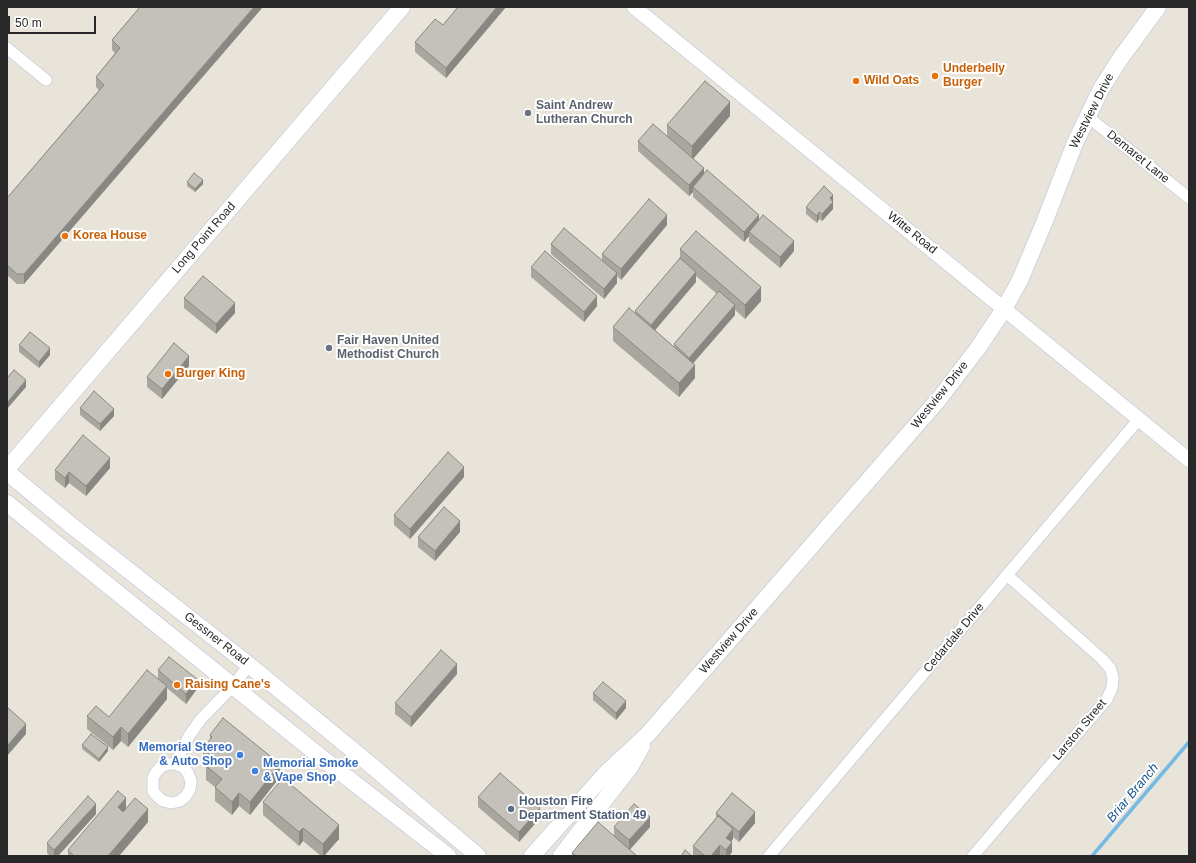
<!DOCTYPE html>
<html>
<head>
<meta charset="utf-8">
<style>
  body { margin:0 }
  #map { position:relative; width:1196px; height:863px; overflow:hidden; background:#e9e4da; font-family:Helvetica,sans-serif }
  canvas { display:block }
  .frame { position:absolute; inset:0; border:8px solid #282828; pointer-events:none }
  .scale { position:absolute; left:8px; top:16px; width:88px; height:18px; box-sizing:border-box; border:2px solid #282828; border-top:0; padding-left:5px; font-size:12px; line-height:14px; white-space:nowrap; color:#282828; -webkit-text-stroke:3px #fff; paint-order:stroke }
</style>
</head>
<body>
<div id="map">
<canvas width="1196" height="863"></canvas>
<div class="frame"></div>
<div class="scale">50 m</div>
</div>
<script>
const context = document.querySelector('canvas').getContext('2d');
context.lineJoin = 'round';
const toPath = rows => new Path2D(rows.map(r => 'M' + r).join(''));
function trace(path, color, width, dash) { context.strokeStyle = color; context.lineWidth = width; context.lineCap = dash ? 'butt' : 'round'; context.setLineDash(dash || []); context.stroke(path); }
function fill(path, color) { context.fillStyle = color; context.fill(path, 'evenodd'); }
function label(font, color, halo, rows, align = 'center') {
  context.font = font + ' Helvetica,sans-serif'; context.lineWidth = 4; context.setLineDash([]); context.textBaseline = 'middle'; context.strokeStyle = halo; context.fillStyle = color; for (const [text, x, y, turn = 0] of rows) {
    context.save(); context.translate(x, y); context.rotate((+turn || 0) * Math.PI / 180); context.textAlign = isNaN(turn) ? turn : align; if (halo) context.strokeText(text, 0, 0); context.fillText(text, 0, 0); context.restore();
  }
}
const stream = toPath([
  [1092,856,1189,742]
]);
const minor = toPath([
  [7,48,46,80],
  [1087,116,1189,198],
  [168,764,175,764,183,767,188,773,191,781,190,789,186,796,180,801,171,803,163,801,157,796,153,791,153,778,156,772,161,767,168,764],
  [175,764,189,736,201,719,233,686,249,665],
  [769,856,1007,575,1139,419],
  [973,856,1107,699,1112,688,1113,677,1110,668,1102,659,1007,575]
]);
const tertiary = toPath([
  [634,7,1189,460]
]);
const secondary = toPath([
  [7,469,402,7],
  [7,472,72,526,249,665,366,761,478,856],
  [7,503,57,544,322,758,448,856],
  [532,856,606,773,648,734,939,399,978,348,1004,309,1020,280,1044,223,1075,143,1101,89,1120,59,1158,7],
  [561,856,630,767,642,746]
]);
const wall = toPath([
  [140,7,24,284,17,284,7,275,7,198,99,90,96,87,96,77,115,53,112,50,112,40],
  [458,7,506,7,446,78,415,52,415,42,443,25],
  [730,116,693,159,704,174,794,251,780,268,749,242,749,236,744,242,693,197,693,192,689,196,638,151,638,141,667,136,667,125],
  [187,182,203,184,195,192,187,186],
  [833,201,833,209,822,221,819,219,817,223,806,214,806,207],
  [667,225,621,280,617,276,617,283,604,299,551,254,551,244,602,260,602,254],
  [680,249,761,301,745,319,735,310,735,315,693,363,695,378,679,397,613,341,613,327,635,313,635,311,680,259],
  [696,276,717,294,674,344,674,347,655,330,696,282],
  [531,267,597,306,584,322,531,277],
  [184,298,235,313,216,334,184,308],
  [19,345,50,355,39,368,19,352],
  [189,366,162,399,147,387,147,377],
  [80,408,114,416,100,431,80,415],
  [110,468,86,496,69,483,65,488,55,480,55,470],
  [464,477,410,539,394,525,394,515],
  [460,532,435,561,418,547,418,537],
  [158,670,197,689,186,704,167,688,167,699,128,747,121,741,113,750,87,729,87,716,109,717,158,678],
  [457,674,411,727,395,714,395,703],
  [593,693,626,708,616,720,593,700],
  [210,735,280,777,250,815,239,806,232,815,215,801,215,787,206,780,206,766,207,765,203,762,203,749,210,741],
  [82,745,108,751,99,762,82,749],
  [478,797,540,818,519,842,478,807],
  [263,802,339,839,324,856,321,856,303,841,299,846,263,815],
  [126,809,148,822,119,856,68,856,68,850],
  [716,813,755,823,739,842,733,837,733,839,731,842,732,852,729,856,721,856,720,855,720,856,693,856,693,846,716,818],
  [96,814,58,856,50,856,47,853,47,843],
  [614,827,650,827,630,850,637,856,572,856,572,853,614,836]
]);
const shadedWall = toPath([
  [254,7,263,7,24,284,24,274],
  [497,7,506,7,446,78,446,68],
  [730,102,730,116,692,160,692,146],
  [704,168,704,178,693,187,693,192,689,196,689,185],
  [203,180,203,184,195,192,195,189],
  [833,195,833,209,822,221,822,214,830,198],
  [819,212,819,219,817,223,817,216],
  [667,215,667,225,621,280,621,269],
  [759,215,759,225,749,232,749,236,744,242,744,232],
  [794,241,794,251,780,268,780,257],
  [696,272,696,282,651,335,651,325],
  [617,273,617,283,604,299,604,289],
  [761,287,761,301,745,319,745,305],
  [597,296,597,306,584,322,584,312],
  [235,303,235,313,216,334,216,324],
  [735,305,735,315,689,368,689,358],
  [50,348,50,355,39,368,39,362],
  [189,356,189,366,162,399,162,389],
  [695,365,695,378,679,397,679,383],
  [26,380,26,387,7,409,7,403],
  [114,409,114,416,100,431,100,424],
  [110,458,110,468,86,496,86,486],
  [464,467,464,477,410,539,410,529],
  [69,472,69,483,65,488,65,478],
  [460,521,460,532,435,561,435,551],
  [457,664,457,674,411,727,411,717],
  [197,679,197,689,186,704,186,694],
  [167,686,167,699,128,747,128,734],
  [626,701,626,708,616,720,616,713],
  [26,724,26,734,7,756,7,746],
  [121,727,121,741,113,750,113,737],
  [108,747,108,751,99,762,99,759],
  [280,764,280,777,250,815,250,802],
  [239,793,239,806,232,815,232,802],
  [126,798,126,811,118,821,118,807],
  [96,804,96,814,58,856,54,856,54,850],
  [540,808,540,818,519,842,519,832],
  [148,809,148,822,119,856,108,856],
  [755,812,755,823,739,842,739,832],
  [650,817,650,827,629,850,629,840],
  [339,825,339,839,324,856,323,856,323,844],
  [303,828,303,841,299,846,299,832],
  [733,829,733,839,726,848,726,838],
  [732,842,732,852,729,856,726,856,726,850],
  [720,845,720,856,711,856]
]);
const building = toPath([
  [140,7,254,7,24,274,17,274,7,265,7,198,104,85,96,77,120,48,112,40,140,7],
  [458,7,497,7,446,68,415,42,435,19,443,25,458,7],
  [705,81,730,102,692,146,667,125,705,81],
  [653,124,704,168,689,185,638,141,653,124],
  [707,170,759,215,744,232,693,187,707,170],
  [194,173,203,180,195,189,187,182,194,173],
  [824,186,833,195,830,198,833,202,822,214,819,212,817,216,806,207,824,186],
  [649,199,667,215,621,269,602,254,649,199],
  [763,215,794,241,780,257,749,232,763,215],
  [564,228,617,273,604,289,551,244,564,228],
  [696,231,761,287,745,305,680,249,696,231],
  [545,251,597,296,584,312,531,267,545,251],
  [680,258,696,272,651,325,635,311,680,258],
  [203,276,235,303,216,324,184,298,203,276],
  [719,291,735,305,689,358,674,344,719,291],
  [629,308,695,365,679,383,613,327,629,308],
  [30,332,50,348,39,362,19,345,30,332],
  [174,343,189,356,162,389,147,377,174,343],
  [14,370,26,380,7,403,7,378,14,370],
  [94,391,114,409,100,424,80,408,94,391],
  [83,435,110,458,86,486,69,472,65,478,55,470,83,435],
  [448,452,464,467,410,529,394,515,448,452],
  [444,507,460,521,435,551,418,537,444,507],
  [441,650,457,664,411,717,395,703,441,650],
  [169,657,197,679,186,694,158,670,169,657],
  [147,670,167,686,128,734,121,727,113,737,87,716,96,706,109,717,147,670],
  [603,682,626,701,616,713,593,693,603,682],
  [7,707,26,724,7,746,7,707],
  [223,718,280,764,250,802,239,793,232,802,215,787,222,779,206,766,213,757,203,749,212,737,210,735,223,718],
  [91,734,108,747,99,759,82,745,91,734],
  [500,773,540,808,519,832,478,797,500,773],
  [283,778,339,825,323,844,303,828,299,832,263,802,283,778],
  [118,791,126,798,118,807,123,812,135,798,148,809,108,856,74,856,68,850,118,791],
  [732,793,755,812,739,832,716,813,732,793],
  [88,796,96,804,54,850,47,843,88,796],
  [634,804,650,817,629,840,614,827,634,804],
  [718,816,733,829,726,838,732,842,726,850,720,845,711,856,705,856,693,846,718,816],
  [598,822,637,856,576,856,572,853,598,822],
  [685,850,692,856,681,856,685,850]
]);
const markers = [
  [935,76,4,"#e8710a"],
  [856,81,4,"#e8710a"],
  [528,113,4,"#6b7280"],
  [65,236,4,"#e8710a"],
  [329,348,4,"#6b7280"],
  [168,374,4,"#e8710a"],
  [177,685,4,"#e8710a"],
  [240,755,4,"#3f7fe0"],
  [255,771,4,"#3f7fe0"],
  [511,809,4,"#5c6f8a"]
];
const foodNames = [
  ["Underbelly",943,69],
  ["Burger",943,83],
  ["Wild Oats",864,81],
  ["Korea House",73,236],
  ["Burger King",176,374],
  ["Raising Cane's",185,685]
];
const worshipNames = [
  ["Saint Andrew",536,106],
  ["Lutheran Church",536,120],
  ["Fair Haven United",337,341],
  ["Methodist Church",337,355]
];
const streetNames = [
  ["Westview Drive",1092,111,-63],
  ["Demaret Lane",1138,157,39],
  ["Witte Road",912,233,39],
  ["Long Point Road",204,238,-49],
  ["Westview Drive",940,395,-51],
  ["Cedardale Drive",954,638,-50],
  ["Gessner Road",216,639,38],
  ["Westview Drive",729,641,-49],
  ["Larston Street",1080,730,-50]
];
const shopNames = [
  ["Memorial Stereo",232,748],
  ["& Auto Shop",232,762],
  ["Memorial Smoke",263,764,"left"],
  ["& Vape Shop",263,778,"left"]
];
const serviceNames = [
  ["Houston Fire",519,802],
  ["Department Station 49",519,816]
];
const waterNames = [
  ["Briar Branch",1133,793,-50]
];
trace(stream, '#75bae3', 3.5);
trace(minor, '#d0d1df', 13);
trace(tertiary, '#d0d1df', 16);
trace(secondary, '#d0d1df', 18);
trace(minor, '#fff', 11);
trace(tertiary, '#fff', 14);
trace(secondary, '#fff', 16);
fill(wall, '#a9a6a0');
fill(shadedWall, '#898782');
fill(building, '#c4c1ba');
trace(building, '#898782', 1);
for (const [x, y, r, color] of markers) { const dot = new Path2D(); dot.arc(x, y, r, 0, 2 * Math.PI); context.fillStyle = color; context.fill(dot); trace(dot, '#fff', 1.5); }
label('bold 12px', '#c56008', '#fff', foodNames, 'left');
label('bold 12px', '#5b616d', '#fff', worshipNames, 'left');
label('12px', '#282828', '#fff', streetNames);
label('bold 12px', '#366cbe', '#fff', shopNames, 'right');
label('bold 12px', '#4e5e75', '#fff', serviceNames, 'left');
label('italic 13px', '#18578b', '#fff', waterNames);
</script>
</body>
</html>
